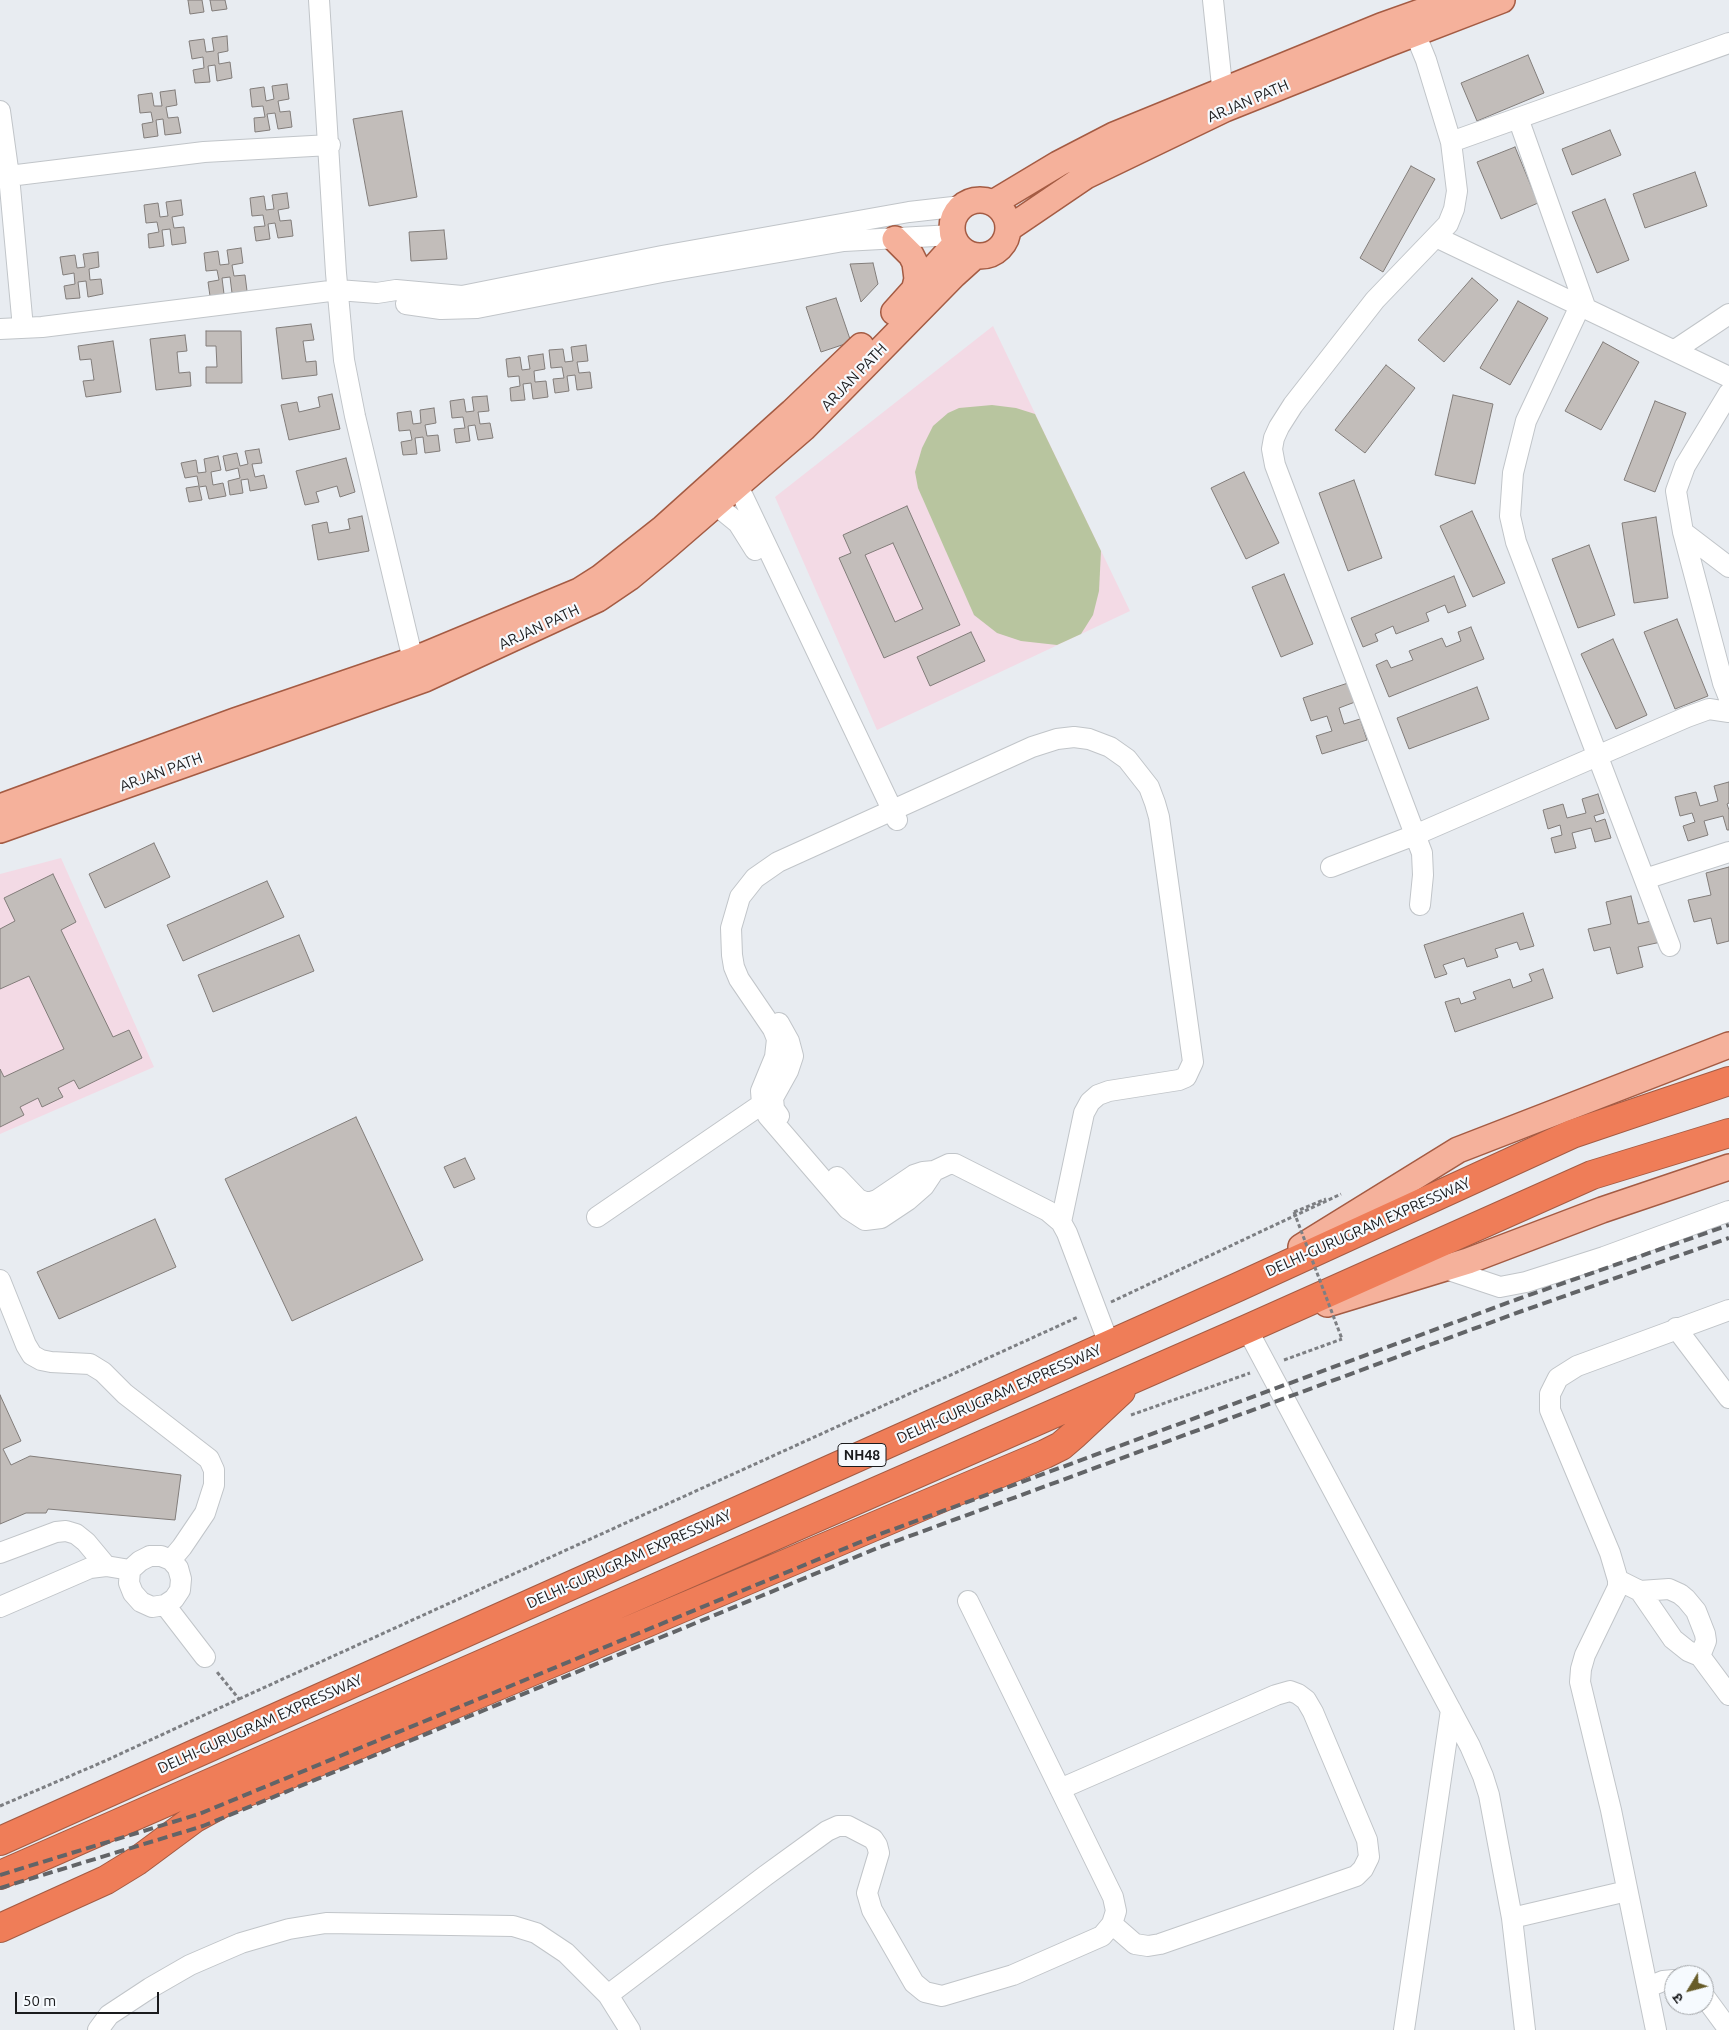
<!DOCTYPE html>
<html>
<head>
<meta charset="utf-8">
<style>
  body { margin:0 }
  #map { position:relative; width:1729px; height:2030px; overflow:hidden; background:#e8ecf1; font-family:Ubuntu,"Noto Sans Devanagari",sans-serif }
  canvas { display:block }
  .north { position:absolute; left:1664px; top:1965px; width:50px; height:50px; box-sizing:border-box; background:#f6fafe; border:1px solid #9ea1a4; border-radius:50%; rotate:233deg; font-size:14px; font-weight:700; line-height:20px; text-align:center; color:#1a1b1d }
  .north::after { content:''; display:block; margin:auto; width:18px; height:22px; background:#675c29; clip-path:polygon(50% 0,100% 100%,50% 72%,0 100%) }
  .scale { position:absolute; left:15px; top:1992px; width:144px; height:22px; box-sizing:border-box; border:2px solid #1a1b1d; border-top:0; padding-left:6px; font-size:15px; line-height:18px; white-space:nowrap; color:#1a1b1d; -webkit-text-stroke:4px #f6fafe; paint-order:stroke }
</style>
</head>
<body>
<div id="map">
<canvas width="1729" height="2030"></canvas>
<div class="north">उ</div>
<div class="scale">50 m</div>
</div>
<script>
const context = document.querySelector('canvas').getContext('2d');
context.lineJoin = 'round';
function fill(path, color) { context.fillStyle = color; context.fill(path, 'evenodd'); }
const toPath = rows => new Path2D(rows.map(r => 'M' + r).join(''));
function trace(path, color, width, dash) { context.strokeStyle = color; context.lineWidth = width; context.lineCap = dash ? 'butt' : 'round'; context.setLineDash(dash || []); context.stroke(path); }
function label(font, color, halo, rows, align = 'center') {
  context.font = font + ' Ubuntu,sans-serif'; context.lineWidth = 4.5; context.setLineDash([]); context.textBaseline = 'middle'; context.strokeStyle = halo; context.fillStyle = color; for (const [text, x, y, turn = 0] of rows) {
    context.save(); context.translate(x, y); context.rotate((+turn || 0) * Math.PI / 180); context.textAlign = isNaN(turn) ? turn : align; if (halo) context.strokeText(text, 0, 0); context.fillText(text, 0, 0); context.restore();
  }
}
const education = toPath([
  [993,326,1130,611,877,730,775,497],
  [61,858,154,1067,0,1134,0,874]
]);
const green = toPath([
  [992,405,1016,408,1035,414,1101,551,1099,591,1093,615,1081,634,1057,645,1021,641,997,633,974,615,918,488,915,472,922,448,933,426,948,413,959,408]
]);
const building = toPath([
  [188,0,202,0,204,12,190,14,188,0],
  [210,0,225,0,227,9,212,11,210,0],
  [227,36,228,51,218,53,219,64,230,62,232,78,217,81,215,65,208,66,210,82,195,83,193,70,204,68,203,57,192,59,189,41,204,39,206,52,214,51,212,38,227,36],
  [1528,55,1544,93,1477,121,1461,83,1528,55],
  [287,84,289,99,278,101,280,112,290,111,292,127,278,129,275,113,267,114,270,130,255,132,254,118,265,117,263,106,252,107,250,89,264,87,266,101,274,99,272,86,287,84],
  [175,90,177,105,166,107,168,118,178,117,181,133,165,135,163,119,156,120,158,136,144,138,142,124,153,122,151,112,140,113,138,95,152,93,154,106,162,106,160,92,175,90],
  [402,111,417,197,369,206,353,119,402,111],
  [1610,130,1621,155,1572,175,1562,149,1610,130],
  [1515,147,1538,203,1501,219,1477,162,1515,147],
  [1411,166,1435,179,1383,272,1360,258,1411,166],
  [1695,172,1707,206,1645,228,1633,194,1695,172],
  [287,193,289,208,278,210,280,221,291,220,293,236,278,238,275,223,268,224,270,239,256,241,254,227,265,226,263,215,252,216,250,198,264,196,266,210,274,209,272,195,287,193],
  [1605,199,1629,260,1597,273,1572,212,1605,199],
  [181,200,183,215,172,217,174,228,184,227,186,243,172,245,170,229,162,230,164,246,149,248,148,234,159,232,157,222,146,223,144,205,158,203,160,217,168,216,166,202,181,200],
  [444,230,447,259,411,261,409,232,444,230],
  [241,248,243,263,232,265,234,276,245,275,247,291,232,293,230,277,222,278,224,294,210,296,208,282,219,280,217,270,206,271,204,253,218,251,220,265,229,264,227,250,241,248],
  [98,252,99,267,89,269,90,280,101,279,103,294,88,297,86,281,78,282,80,298,66,299,64,286,75,284,74,273,63,275,60,257,75,255,77,268,85,267,83,254,98,252],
  [873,263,878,284,861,302,850,264,873,263],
  [1472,278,1498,300,1444,362,1418,340,1472,278],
  [836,298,851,342,821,352,806,307,836,298],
  [1518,301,1548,318,1510,385,1480,368,1518,301],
  [311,324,314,340,303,341,306,362,316,361,317,375,282,379,276,328,311,324],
  [206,331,241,331,242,383,206,383,206,367,217,367,216,346,206,346,206,331],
  [185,335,187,351,177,352,179,373,190,372,191,386,156,390,150,339,185,335],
  [113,341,121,392,86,397,83,381,94,380,91,359,80,360,78,346,113,341],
  [1603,342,1639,362,1601,430,1565,411,1603,342],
  [586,345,588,361,577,362,579,373,590,372,592,388,577,390,575,375,567,376,569,391,555,393,553,379,564,378,562,367,551,368,549,350,563,349,565,362,573,361,571,347,586,345],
  [543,354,545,369,534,371,535,382,546,381,548,397,533,399,531,383,523,384,525,400,511,401,510,388,520,386,519,376,508,377,506,359,520,357,522,370,530,369,528,356,543,354],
  [1386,365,1415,388,1365,453,1335,430,1386,365],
  [332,394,340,429,289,440,281,405,297,402,299,412,320,407,318,397,332,394],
  [1453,395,1493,404,1475,484,1435,475,1453,395],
  [487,396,489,411,478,412,480,424,490,423,493,438,478,440,475,425,468,426,470,441,456,443,454,429,465,428,463,417,452,418,450,401,464,399,466,412,474,411,472,397,487,396],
  [1655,401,1686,413,1655,492,1624,480,1655,401],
  [434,408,436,423,425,425,427,436,438,435,440,451,425,453,423,437,415,438,417,454,403,455,401,442,412,440,410,430,399,431,397,413,411,411,413,424,421,423,420,410,434,408],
  [259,449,262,463,252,464,255,477,264,475,267,488,250,491,248,479,241,480,243,493,230,495,228,481,240,478,238,468,226,471,223,456,237,453,240,466,248,464,245,451,259,449],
  [218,456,221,470,211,472,213,485,223,483,226,496,209,499,206,486,199,487,202,500,189,502,186,488,199,486,197,476,185,478,181,463,196,460,198,473,206,472,204,459,218,456],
  [346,458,355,492,340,497,337,486,316,492,319,502,305,505,296,471,346,458],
  [1244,472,1279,543,1246,559,1211,488,1244,472],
  [1354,480,1382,558,1348,571,1319,493,1354,480],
  [907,506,960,625,884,658,839,558,851,553,843,535,907,506],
  [893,543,923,609,895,622,865,555,893,543],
  [1472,511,1505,583,1473,597,1440,526,1472,511],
  [362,516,369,551,318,560,312,525,327,522,329,533,350,529,348,519,362,516],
  [1656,517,1668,598,1634,603,1622,523,1656,517],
  [1589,545,1615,615,1578,628,1552,559,1589,545],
  [1284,574,1313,644,1281,657,1252,587,1284,574],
  [1454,576,1466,606,1448,613,1445,605,1426,613,1429,621,1396,634,1393,626,1375,634,1378,641,1363,647,1351,618,1454,576],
  [1677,619,1708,696,1675,709,1644,632,1677,619],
  [1471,627,1484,659,1389,697,1376,665,1387,660,1391,668,1413,660,1409,651,1442,638,1446,647,1461,641,1458,632,1471,627],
  [971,632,985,661,930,686,917,657,971,632],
  [1613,639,1647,715,1616,729,1581,654,1613,639],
  [1348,683,1355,702,1339,708,1344,724,1360,719,1367,740,1322,754,1316,736,1332,731,1327,716,1311,721,1303,698,1348,683],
  [1477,687,1489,719,1409,749,1397,718,1477,687],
  [1729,782,1729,803,1727,804,1729,810,1729,830,1727,830,1723,816,1704,821,1708,835,1688,841,1683,826,1695,822,1692,813,1680,816,1675,797,1696,792,1700,806,1718,801,1714,786,1729,782],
  [1598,794,1604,813,1594,816,1596,822,1605,819,1611,838,1595,842,1591,828,1572,833,1576,848,1555,853,1551,838,1562,835,1560,825,1548,829,1543,810,1563,804,1567,818,1586,813,1582,799,1598,794],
  [154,843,170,877,105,908,89,874,154,843],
  [1729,867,1729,941,1717,944,1711,918,1694,922,1688,900,1711,895,1706,873,1729,867],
  [53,874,76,922,61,930,113,1037,129,1030,142,1058,79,1089,74,1080,58,1088,63,1097,42,1107,38,1098,20,1107,24,1115,0,1127,0,1069,4,1077,64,1049,29,976,0,989,0,929,15,921,4,898,53,874],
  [267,881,284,917,183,961,167,925,267,881],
  [1631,896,1638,924,1655,920,1661,942,1638,947,1643,967,1617,974,1610,947,1594,951,1588,929,1611,924,1606,902,1631,896],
  [1523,913,1534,946,1520,950,1517,942,1495,949,1498,957,1467,967,1464,958,1443,965,1447,974,1435,978,1424,945,1523,913],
  [299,935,314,971,213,1012,198,975,299,935],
  [1543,969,1553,998,1455,1032,1445,1002,1459,998,1461,1004,1476,999,1473,992,1510,979,1513,988,1532,981,1529,974,1543,969],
  [356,1117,423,1260,292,1321,225,1179,356,1117],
  [465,1158,475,1179,454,1188,444,1167,465,1158],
  [155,1219,176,1267,59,1319,37,1272,155,1219],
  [0,1395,21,1441,3,1449,11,1465,30,1456,181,1475,175,1520,48,1509,46,1513,26,1513,0,1524,0,1395]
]);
const path = toPath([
  [1294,1212,1326,1199],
  [1111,1302,1341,1194],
  [1284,1360,1342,1339],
  [1131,1415,1250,1373],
  [239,1699,1078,1317],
  [0,1806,105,1761,239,1699,217,1672]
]);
const minor = toPath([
  [319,0,336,273,344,360,355,416,413,660],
  [1213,0,1224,105],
  [1415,33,1426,60,1451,142,1457,191,1454,209,1448,224,1375,300,1293,405,1279,427,1274,438,1272,449,1275,465,1422,853,1423,875,1420,905],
  [0,111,9,176,23,328],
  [1518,118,1586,309],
  [1451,142,1729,43],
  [9,176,204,152,330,145],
  [1436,237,1729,377],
  [406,304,441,309,477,308,662,272,844,241,953,235],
  [1580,306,1526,421,1513,473,1510,516,1516,542,1670,946],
  [0,329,42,327,338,290,377,293,396,290,462,296,662,256,909,212,962,206],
  [1675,350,1729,314],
  [1729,393,1685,466,1676,491,1683,532,1723,683,1729,698],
  [738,486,897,820],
  [716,505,738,523,755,550],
  [1683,532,1729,567],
  [1331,867,1415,835,1687,717,1709,709,1729,712],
  [1645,879,1729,852],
  [779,1116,774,1109,773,1098,788,1071,793,1056,789,1041,779,1023],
  [934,1171,924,1186,908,1200,881,1218,865,1220,848,1209,768,1116,762,1104,761,1091,775,1057,777,1039,773,1029,739,979,734,967,732,955,731,928,740,897,755,878,778,862,1032,747,1057,739,1074,737,1089,739,1110,747,1127,759,1149,787,1155,803,1159,817,1193,1062,1186,1077,1179,1080,1109,1091,1098,1095,1090,1102,1084,1113,1061,1222],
  [837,1177,858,1199,865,1202,871,1202,877,1200,914,1175,923,1172,934,1171,949,1164,955,1164,1048,1211,1061,1222,1067,1233,1109,1344],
  [597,1217,762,1104],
  [1443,1268,1500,1287,1526,1282,1604,1257,1729,1211],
  [0,1280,26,1345,32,1355,41,1360,51,1362,90,1364,103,1372,125,1394,209,1459,214,1470,214,1485,205,1513,182,1547,171,1560],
  [1676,1328,1729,1398],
  [1247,1329,1470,1746,1483,1776,1489,1795,1512,1918,1525,2030],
  [0,1553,56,1532,66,1531,76,1534,86,1542,106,1566],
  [150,1556,161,1556,171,1560,178,1568,181,1579,180,1590,174,1599,165,1605,152,1607,141,1602,133,1593,129,1583,130,1570,140,1561,150,1556],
  [1618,1580,1640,1591,1673,1639,1688,1651,1700,1656,1729,1695],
  [1640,1591,1669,1589,1680,1594,1686,1599,1696,1611,1705,1634,1706,1641,1700,1656],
  [165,1605,205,1657],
  [0,1607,90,1568,106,1566,130,1570],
  [1060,1789,1276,1695,1290,1691,1298,1694,1306,1700,1313,1712,1367,1840,1369,1857,1363,1869,1356,1876,1160,1944,1148,1946,1135,1944,1112,1924],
  [1512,1918,1627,1891],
  [1648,1987,1663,1981,1674,1980],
  [608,1995,765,1876,827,1831,838,1826,848,1826,873,1839,877,1845,879,1853,867,1893,872,1910,914,1983,925,1992,942,1996,1013,1975,1102,1936,1112,1924,1116,1911,1113,1897,968,1601],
  [1704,1996,1729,2030],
  [98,2030,109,2015,150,1988,190,1965,241,1943,289,1929,326,1923,513,1926,536,1933,566,1953,608,1995,630,2030],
  [1404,2030,1451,1710],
  [1656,2030,1611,1810,1580,1682,1581,1669,1585,1655,1618,1587,1618,1580,1610,1553,1550,1410,1550,1394,1558,1378,1577,1366,1729,1310]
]);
const major = toPath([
  '952 228a28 28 0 1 1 56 0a28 28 0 1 1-56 0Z',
  [993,203,1058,164,1114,135,1381,26,1454,0],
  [1008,229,1086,176,1225,109,1385,45,1502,0],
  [895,239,911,255,915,263,917,279,914,291],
  [894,312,956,243],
  [0,807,235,721,413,660,579,591,601,577,663,528,792,412,861,346],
  [0,830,425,679,598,599,629,578,664,549,804,428,954,275,975,256],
  [1301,1247,1458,1150,1729,1045],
  [1327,1304,1468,1261,1602,1210,1729,1167]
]);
const highway = toPath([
  [0,1841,1238,1287,1572,1134,1729,1081],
  [0,1875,1247,1329,1592,1175,1729,1133],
  [0,1928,106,1880,137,1861,195,1818,226,1801,1045,1454,1061,1446,1075,1434,1121,1391]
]);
const rail = toPath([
  [0,1875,199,1814,875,1536,1518,1299,1729,1225],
  [0,1888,203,1826,880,1547,1522,1311,1729,1238]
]);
const pathBridge = toPath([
  [1294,1212,1342,1339]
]);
const shields = [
  [862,1455,48]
];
const shieldNames = [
  ["NH48",862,1455]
];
const streetNames = [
  ["ARJAN PATH",1248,101,-23],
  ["ARJAN PATH",854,377,-46],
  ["ARJAN PATH",539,627,-25],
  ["ARJAN PATH",161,772,-20],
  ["DELHI-GURUGRAM EXPRESSWAY",1368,1227,-24],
  ["DELHI-GURUGRAM EXPRESSWAY",999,1394,-24],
  ["DELHI-GURUGRAM EXPRESSWAY",629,1559,-24],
  ["DELHI-GURUGRAM EXPRESSWAY",260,1724,-24]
];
fill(education, '#f3dae5');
fill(green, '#b8c59f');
fill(building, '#c2bdba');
trace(building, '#827d7a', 1);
trace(minor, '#c1c5c9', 22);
trace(major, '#a45b43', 28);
trace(highway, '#a45b43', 30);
trace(path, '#7d7f83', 3, [4, 2.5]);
trace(minor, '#fff', 20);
trace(major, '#f5b19b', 25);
trace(highway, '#ef7d58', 28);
trace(rail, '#626467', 4, [10, 5]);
trace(pathBridge, '#7d7f83', 3, [4, 2.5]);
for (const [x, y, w] of shields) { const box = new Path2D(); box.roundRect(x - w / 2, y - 11.5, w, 23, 4); context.fillStyle = '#f6fafe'; context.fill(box); trace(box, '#1a1b1d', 1); }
label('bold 14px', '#1a1b1d', null, shieldNames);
label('15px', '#1a1b1d', '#f6fafe', streetNames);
</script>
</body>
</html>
